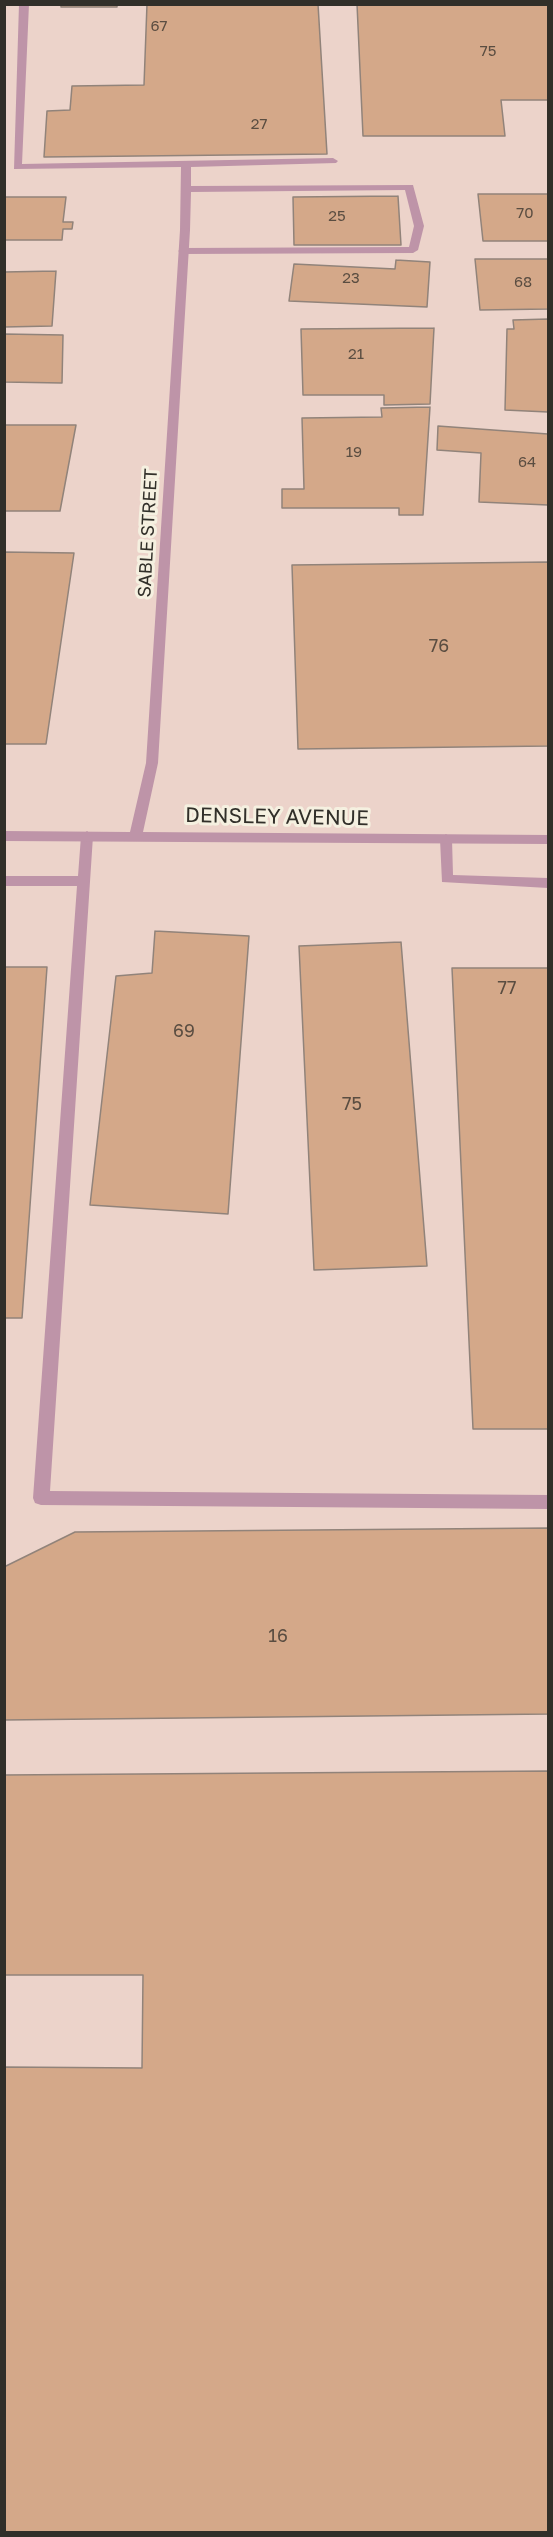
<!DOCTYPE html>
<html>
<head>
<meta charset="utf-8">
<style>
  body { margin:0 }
  #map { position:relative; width:553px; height:2537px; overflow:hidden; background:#e8e3d3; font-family:"Golos Text",sans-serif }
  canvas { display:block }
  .frame { position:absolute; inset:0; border:6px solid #312f29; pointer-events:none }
</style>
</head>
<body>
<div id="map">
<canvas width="553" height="2537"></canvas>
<div class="frame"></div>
</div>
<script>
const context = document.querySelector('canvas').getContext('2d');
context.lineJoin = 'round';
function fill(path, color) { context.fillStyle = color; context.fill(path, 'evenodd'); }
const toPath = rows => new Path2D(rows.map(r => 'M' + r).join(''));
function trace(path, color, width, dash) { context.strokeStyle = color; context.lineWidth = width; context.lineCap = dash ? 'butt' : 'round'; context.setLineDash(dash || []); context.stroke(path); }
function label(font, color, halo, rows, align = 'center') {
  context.font = font + ' "Golos Text",sans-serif'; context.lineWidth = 6; context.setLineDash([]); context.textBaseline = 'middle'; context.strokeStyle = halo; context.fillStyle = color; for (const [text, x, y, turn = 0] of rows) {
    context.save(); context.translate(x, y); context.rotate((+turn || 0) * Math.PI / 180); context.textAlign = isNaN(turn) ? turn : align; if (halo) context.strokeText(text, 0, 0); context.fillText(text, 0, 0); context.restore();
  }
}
const industrial = toPath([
  [5,5,548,5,548,2532,5,2532]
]);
const building = toPath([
  [61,4,117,4,117,7,61,7,61,4],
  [147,4,318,4,327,154,44,157,47,111,70,110,72,86,144,85,147,4],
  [357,4,548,4,548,100,501,100,505,136,363,136,357,4],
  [478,194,548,194,548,241,483,241,478,194],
  [398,196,401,245,294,245,293,197,398,196],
  [4,197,66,197,63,222,73,222,72,229,63,229,62,240,4,240,4,197],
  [475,259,548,259,548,309,480,310,475,259],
  [396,260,430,262,427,307,289,301,294,264,395,269,396,260],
  [56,271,52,326,4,327,4,272,56,271],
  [548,319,548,412,505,410,507,329,514,329,513,320,548,319],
  [434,328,430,404,384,405,384,395,303,395,301,329,434,328],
  [4,334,63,335,62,383,4,382,4,334],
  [430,407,423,515,399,515,399,508,282,508,282,489,304,489,302,418,382,417,381,408,430,407],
  [4,425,76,425,60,511,4,511,4,425],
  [438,426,548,434,548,505,479,502,481,453,437,450,438,426],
  [4,552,74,553,46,744,4,744,4,552],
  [548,562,548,746,298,749,292,565,548,562],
  [155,931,249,936,228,1214,90,1205,116,976,152,973,155,931],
  [401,942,427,1266,314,1270,299,946,401,942],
  [4,967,47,967,22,1318,4,1318,4,967],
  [452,968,548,968,548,1429,473,1429,452,968],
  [548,1528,548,1714,4,1720,4,1567,75,1532,548,1528],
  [548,1771,548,2532,4,2532,4,2067,142,2068,143,1975,4,1975,4,1775,548,1771]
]);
const service = toPath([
  [19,4,29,4,22,164,333,158,338,161,336,163,191,167,191,186,413,185,424,226,418,250,413,253,183,254,178,251,183,248,409,247,414,226,405,190,191,192,190,230,185,233,180,230,181,167,14,169,19,4],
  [87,831,93,836,50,1491,548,1495,548,1509,41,1505,35,1503,33,1498,77,886,4,886,4,876,78,876,81,836,87,831],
  [446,834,452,839,453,875,548,878,548,888,442,882,440,839,446,834]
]);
const minor = toPath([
  [185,227,190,230,158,763,143,832,548,835,548,844,4,841,4,831,130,832,146,763,180,230,185,227]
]);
const farNumbernames = [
  ["67",159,26],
  ["75",488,51],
  ["27",259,124],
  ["70",525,213],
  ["25",337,216],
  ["23",351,278],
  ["68",523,282],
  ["21",356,354],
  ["19",354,452],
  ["64",527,462]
];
const farStreetnames = [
  ["SABLE STREET",148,533,-87]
];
const numberNames = [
  ["76",439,646],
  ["77",507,988],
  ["69",184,1031],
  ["75",352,1104],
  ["16",278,1636]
];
const streetNames = [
  ["DENSLEY AVENUE",277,817,1]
];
fill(industrial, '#ecd3ca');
fill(building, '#d4a889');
trace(building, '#91837a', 1.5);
fill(service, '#be94a8');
fill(minor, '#be94a8');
label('15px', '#5a4d41', null, farNumbernames);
label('18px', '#312f29', '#f5f0e0', farStreetnames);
label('18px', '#5a4d41', null, numberNames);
label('21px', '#312f29', '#f5f0e0', streetNames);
</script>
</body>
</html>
